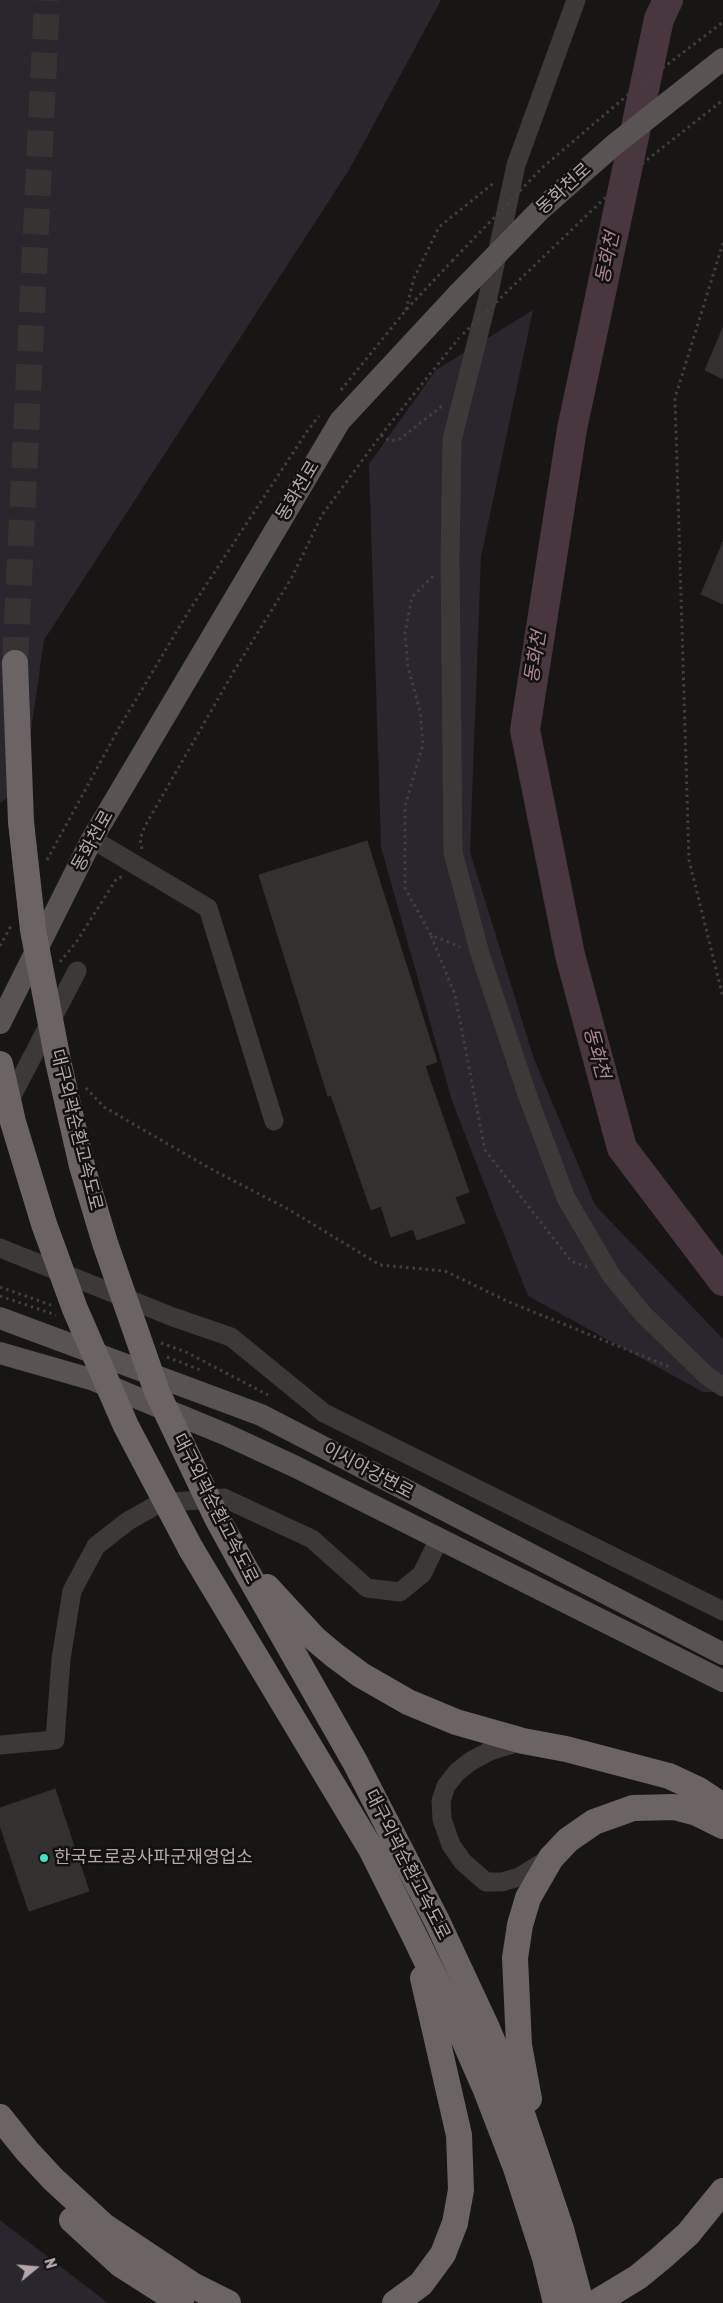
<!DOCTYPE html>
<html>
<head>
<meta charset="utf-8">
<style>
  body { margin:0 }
  #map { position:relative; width:723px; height:2303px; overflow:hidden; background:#171615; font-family:Rubik,sans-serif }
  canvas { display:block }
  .north { position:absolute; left:10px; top:2243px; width:50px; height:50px; -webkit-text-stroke:4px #121110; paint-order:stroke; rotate:73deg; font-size:14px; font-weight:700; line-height:20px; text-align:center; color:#b6a8aa }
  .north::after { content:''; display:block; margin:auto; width:18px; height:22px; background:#b6a8aa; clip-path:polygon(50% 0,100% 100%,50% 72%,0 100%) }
</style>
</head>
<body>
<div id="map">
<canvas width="723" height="2303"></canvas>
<div class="north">N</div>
</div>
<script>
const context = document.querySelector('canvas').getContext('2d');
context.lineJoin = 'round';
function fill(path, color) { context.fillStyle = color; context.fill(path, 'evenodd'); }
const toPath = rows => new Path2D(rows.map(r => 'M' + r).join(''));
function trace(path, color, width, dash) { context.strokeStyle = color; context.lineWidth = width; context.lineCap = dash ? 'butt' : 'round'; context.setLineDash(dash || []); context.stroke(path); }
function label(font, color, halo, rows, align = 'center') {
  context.font = font + ' Rubik,"Noto Sans KR",sans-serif'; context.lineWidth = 5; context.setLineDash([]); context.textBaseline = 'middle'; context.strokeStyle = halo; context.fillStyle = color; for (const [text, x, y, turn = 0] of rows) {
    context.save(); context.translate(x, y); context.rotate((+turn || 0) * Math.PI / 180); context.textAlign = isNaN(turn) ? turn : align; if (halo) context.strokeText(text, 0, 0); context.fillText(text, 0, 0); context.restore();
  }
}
const green = toPath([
  [0,0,441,0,349,170,44,640,23,787,0,803],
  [533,310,481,557,470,852,534,1059,595,1205,723,1339,723,1392,703,1392,528,1296,452,1101,381,847,369,464,436,370],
  [0,2220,108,2303,0,2303]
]);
const river = toPath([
  [668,0,659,19,572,429,525,730,570,955,622,1148,723,1281]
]);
const building = toPath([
  [723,328,723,379,705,370,723,328],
  [723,542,723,604,701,594,723,542],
  [367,841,437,1062,425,1066,469,1192,455,1197,465,1223,417,1240,413,1229,391,1237,381,1206,371,1210,331,1095,328,1096,259,875,367,841],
  [55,1789,89,1891,29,1911,0,1826,0,1808,55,1789]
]);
const highwayTunnel = toPath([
  [15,663,47,0]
]);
const path = toPath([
  [723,243,675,398,689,860,723,997],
  [406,310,414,278,439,227,495,182],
  [341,390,406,310,452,261],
  [381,435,390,441,400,439,442,406],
  [433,576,412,597,405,633,408,667,420,711,423,744,405,806,405,888,431,935,460,947],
  [142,849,140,839,145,826,234,671,291,579,322,515,381,435,459,338],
  [47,860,119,728,187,614,308,430,319,416],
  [431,936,455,995,485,1150,571,1261,587,1267],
  [0,946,12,924],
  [60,962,77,941,117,878,122,877],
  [86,1088,104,1107,213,1170,288,1209,380,1265,445,1271,509,1302,672,1368],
  [0,1287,51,1305],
  [0,1296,56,1315],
  [161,1343,186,1352,268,1395],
  [167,1357,203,1371]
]);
const minor = toPath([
  [576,0,516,165,488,297,452,440,450,560,453,852,480,954,527,1094,566,1198,611,1275,643,1314,707,1376,723,1387],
  [92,839,208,908,274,1121],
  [6,1107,77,971],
  [0,1248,173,1317,231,1337,324,1413,723,1611],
  [523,1741,490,1751,471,1761,457,1772,446,1786,441,1801,442,1819,451,1845,463,1862,486,1882,502,1882,519,1877,550,1858],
  [0,1745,55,1740,61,1659,72,1591,96,1546,128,1521,160,1503,224,1498,312,1539,367,1588,400,1592,422,1574,439,1539]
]);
const major = toPath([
  [0,1023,92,839,340,421,458,294],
  [0,1318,261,1415,723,1654],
  [0,1353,94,1380,227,1435,296,1467,723,1681]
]);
const highway = toPath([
  [15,663,21,822],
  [191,1549,371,1849,413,1933,457,2024,486,2090,516,2168,545,2258,556,2303],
  [239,1558,355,1762,437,1921,487,2028,516,2096,561,2229,581,2303],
  [267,1587,315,1639,334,1655,361,1675,408,1702,456,1722,523,1741,566,1749,669,1776,699,1790,723,1806],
  [529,2099,519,2045,515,1958,520,1925,528,1898,551,1858,568,1840,594,1822,633,1808,674,1807,697,1813,723,1826],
  [0,2117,27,2151,53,2179,104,2226,194,2286,228,2303],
  [72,2220,120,2264,181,2303],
  [395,2303,421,2284,443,2254,455,2223,461,2190,459,2135,423,1978],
  [595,2303,638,2277,660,2259,688,2234,723,2191]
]);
const pathBridge = toPath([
  [452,261,543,167,630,93,723,22],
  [463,334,634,170,723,100]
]);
const majorBridge = toPath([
  [458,294,540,210,614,145,723,59]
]);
const highwayBridge = toPath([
  [21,822,33,930,58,1061,82,1166,105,1243,157,1392,217,1518,239,1558],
  [0,1064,13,1122,44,1224,75,1309,126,1426,191,1549]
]);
const markers = [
  [44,1858,5,"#43e1c6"]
];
const streetNames = [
  ["동화천로",564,189,-42],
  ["동화천로",298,491,-59],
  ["동화천로",93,841,-61],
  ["대구외곽순환고속도로",76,1130,76],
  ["이시아강변로",368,1471,28],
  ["대구외곽순환고속도로",215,1509,63],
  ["대구외곽순환고속도로",407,1865,63]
];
const poiNames = [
  ["한국도로공사파군재영업소",54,1858]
];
const waterNames = [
  ["동화천",608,258,-78],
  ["동화천",536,657,-81],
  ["동화천",596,1053,75]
];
fill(green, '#29262e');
trace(river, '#48373e', 30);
fill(building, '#333130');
trace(building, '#333030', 1);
trace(highwayTunnel, '#373333', 26, [26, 13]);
trace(path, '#443f3f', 3, [2.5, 4]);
trace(minor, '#3e3939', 19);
trace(major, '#5a5353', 22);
trace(highway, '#6c6364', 26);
trace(pathBridge, '#443f3f', 3, [2.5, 4]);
trace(majorBridge, '#5a5353', 22);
trace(highwayBridge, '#6c6364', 26);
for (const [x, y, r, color] of markers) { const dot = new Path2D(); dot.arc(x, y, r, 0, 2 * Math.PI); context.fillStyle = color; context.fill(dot); trace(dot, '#121110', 2); }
label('18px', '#b6a8aa', '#121110', streetNames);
label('18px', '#b6a8aa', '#121110', poiNames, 'left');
label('italic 19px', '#ae8393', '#121110', waterNames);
</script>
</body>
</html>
